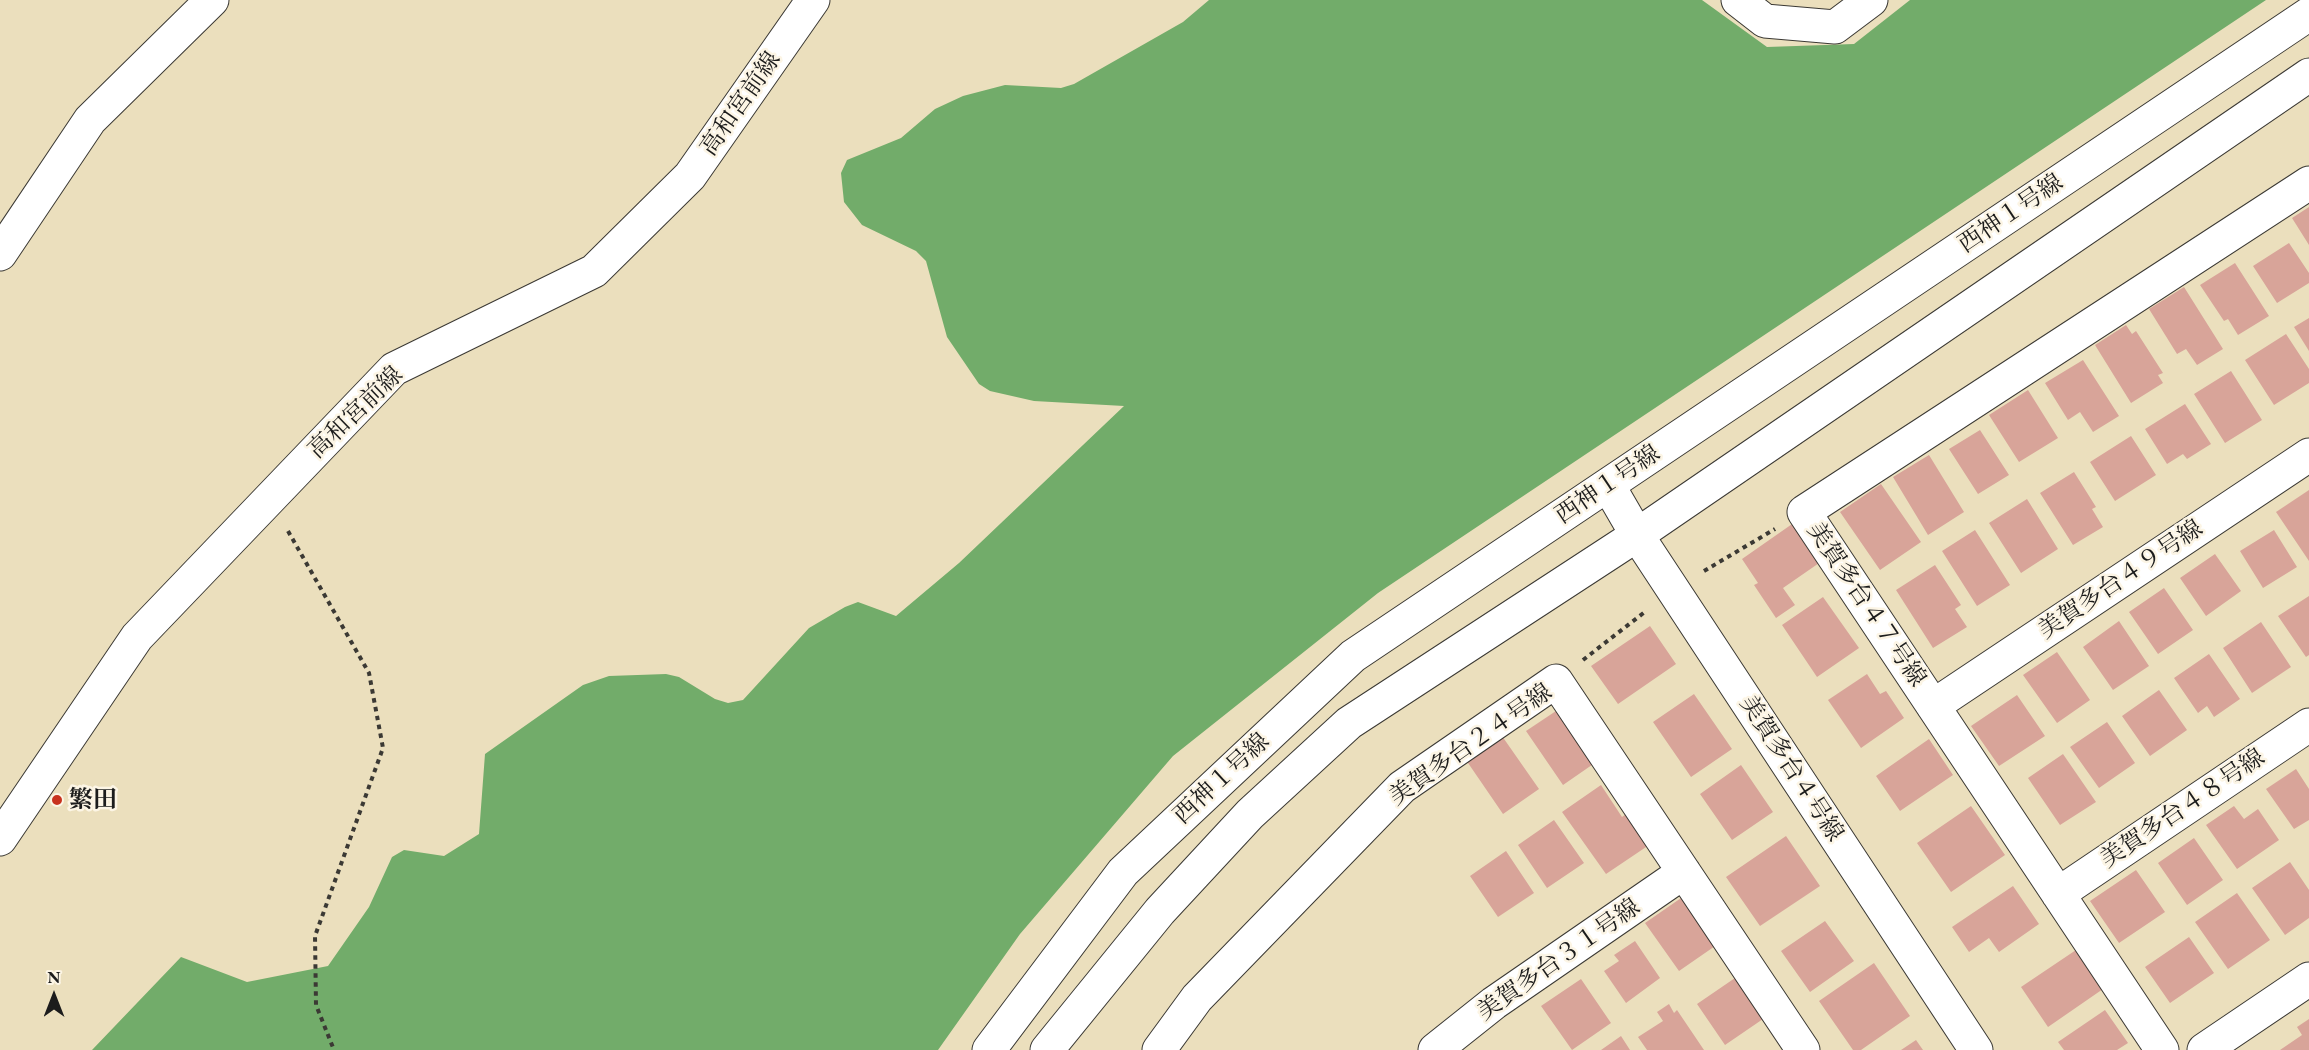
<!DOCTYPE html>
<html>
<head>
<meta charset="utf-8">
<style>
  body { margin:0 }
  #map { position:relative; width:2309px; height:1050px; overflow:hidden; background:#ebdfbd; font-family:"EB Garamond",serif }
  canvas { display:block }
  .north { position:absolute; left:24px; top:966px; width:60px; height:60px; -webkit-text-stroke:4px #fcf5e5; paint-order:stroke; rotate:0deg; font-size:16px; font-weight:700; line-height:24px; text-align:center; color:#1c1c1c }
  .north::after { content:''; display:block; margin:auto; width:21px; height:27px; background:#1c1c1c; clip-path:polygon(50% 0,100% 100%,50% 72%,0 100%) }
</style>
</head>
<body>
<div id="map">
<canvas width="2309" height="1050"></canvas>
<div class="north">N</div>
</div>
<script>
const context = document.querySelector('canvas').getContext('2d');
context.lineJoin = 'round';
function fill(path, color) { context.fillStyle = color; context.fill(path, 'evenodd'); }
const toPath = rows => new Path2D(rows.map(r => 'M' + r).join(''));
function trace(path, color, width, dash) { context.strokeStyle = color; context.lineWidth = width; context.lineCap = dash ? 'butt' : 'round'; context.setLineDash(dash || []); context.stroke(path); }
function label(font, color, halo, rows, align = 'center') {
  context.font = font + ' "EB Garamond","Noto Serif JP",serif'; context.lineWidth = 5; context.setLineDash([]); context.textBaseline = 'middle'; context.strokeStyle = halo; context.fillStyle = color; for (const [text, x, y, turn = 0] of rows) {
    context.save(); context.translate(x, y); context.rotate((+turn || 0) * Math.PI / 180); context.textAlign = isNaN(turn) ? turn : align; if (halo) context.strokeText(text, 0, 0); context.fillText(text, 0, 0); context.restore();
  }
}
const forest = toPath([
  [1209,0,1702,0,1767,47,1854,44,1910,0,2266,0,1378,593,1173,756,1020,934,938,1050,92,1050,181,957,247,982,328,966,369,907,392,857,404,850,444,856,479,834,485,754,583,685,609,676,666,674,679,677,715,699,728,703,743,700,809,628,845,607,858,602,896,616,959,563,1124,406,1034,401,990,391,979,384,947,337,926,261,916,251,862,225,844,202,841,173,847,160,901,138,935,109,963,96,1005,85,1061,88,1074,84,1183,22]
]);
const building = toPath([
  [2309,207,2309,245,2292,218],
  [2289,243,2309,273,2309,283,2277,303,2253,266],
  [2235,263,2269,316,2238,335,2228,319,2224,321,2200,285],
  [2184,287,2223,349,2197,365,2186,349,2177,354,2149,309],
  [2309,318,2309,351,2294,327],
  [2126,325,2132,334,2136,331,2163,373,2158,375,2163,383,2131,403,2095,345],
  [2286,334,2309,369,2309,383,2274,405,2245,360],
  [2083,360,2119,416,2093,432,2080,412,2068,420,2045,383],
  [2231,371,2262,420,2225,443,2194,394],
  [2028,390,2058,438,2019,462,1989,415],
  [2185,404,2211,444,2187,459,2183,454,2167,464,2145,429],
  [1980,430,2009,475,1978,494,1949,449],
  [2131,436,2156,475,2115,501,2090,462],
  [1929,455,1964,512,1928,535,1893,477],
  [2074,472,2096,507,2092,509,2103,527,2073,545,2040,493],
  [1881,484,1921,542,1880,570,1840,512],
  [2309,490,2309,561,2276,512],
  [2027,499,2058,549,2021,573,1989,523],
  [1795,522,1822,561,1783,588,1795,605,1776,618,1754,585,1758,583,1742,559],
  [1975,530,2010,585,1977,606,1942,551],
  [2274,530,2297,567,2263,588,2240,551],
  [2215,554,2241,591,2206,616,2180,578],
  [1935,565,1961,605,1955,609,1967,627,1933,648,1896,590],
  [2164,588,2193,630,2158,654,2129,612],
  [2309,596,2309,655,2306,657,2278,616],
  [1823,597,1859,648,1817,677,1782,625],
  [2119,621,2149,666,2113,690,2083,647],
  [2261,622,2291,667,2252,693,2223,648],
  [1650,626,1676,664,1618,704,1591,666],
  [2057,652,2090,700,2057,723,2023,675],
  [2209,654,2240,699,2214,717,2207,706,2198,713,2174,678],
  [1867,674,1880,694,1886,691,1904,718,1861,748,1828,700],
  [2159,690,2187,730,2150,756,2122,716],
  [1694,694,1732,749,1691,777,1653,722],
  [2017,695,2045,736,1999,766,1971,726],
  [1565,705,1602,758,1563,785,1526,731],
  [2107,722,2135,763,2099,788,2070,747],
  [1502,736,1539,789,1503,814,1466,760],
  [1929,739,1953,775,1900,811,1876,776],
  [2063,754,2096,802,2060,825,2028,778],
  [1741,765,1773,812,1732,840,1700,794],
  [2296,769,2309,789,2309,820,2294,829,2266,789],
  [1601,785,1622,817,1633,809,1655,841,1606,874,1562,812],
  [1971,806,2005,855,1951,892,1917,843],
  [2234,806,2244,819,2258,809,2279,840,2237,869,2206,825],
  [1554,820,1584,863,1547,888,1518,845],
  [1786,836,1820,886,1760,926,1726,877],
  [2194,838,2223,880,2187,905,2158,863],
  [1506,851,1534,893,1498,917,1470,876],
  [2290,862,2309,890,2309,918,2285,935,2252,888],
  [2136,870,2165,912,2119,943,2090,901],
  [2013,886,2039,924,1999,952,1989,938,1969,952,1952,927],
  [2237,893,2270,940,2228,969,2195,922],
  [1684,896,1718,944,1679,971,1645,923],
  [1825,921,1854,961,1810,992,1781,951],
  [2189,937,2214,973,2170,1003,2145,967],
  [1635,941,1660,978,1626,1003,1604,971,1619,961,1614,955],
  [2076,950,2103,989,2048,1027,2021,987],
  [1874,963,1910,1016,1861,1050,1853,1050,1819,1001],
  [1735,978,1763,1019,1725,1045,1697,1004],
  [1581,979,1611,1023,1572,1050,1541,1006],
  [1669,1004,1674,1013,1677,1010,1704,1050,1647,1050,1638,1037,1663,1021,1657,1012],
  [2105,1010,2128,1043,2117,1050,2064,1050,2058,1042],
  [2309,1019,2309,1050,2280,1050,2302,1035,2297,1027],
  [1621,1036,1630,1050,1601,1050],
  [1916,1040,1923,1050,1901,1050]
]);
const path = toPath([
  [288,531,369,673,383,748,315,936,316,1005,334,1050],
  [1704,571,1775,529],
  [1583,660,1646,611]
]);
const minor = toPath([
  [1738,0,1765,21,1835,27,1871,0],
  [0,254,90,120,212,0],
  [1608,485,1637,535,1976,1050],
  [1933,706,2309,455],
  [0,839,137,637,394,369,594,271,690,176,813,0],
  [2058,894,2309,725],
  [989,1050,1123,872,1353,656,2309,14],
  [1047,1050,1160,911,1250,814,1349,723,1637,535,2309,75],
  [1159,1050,1197,998,1402,787,1556,681,1803,1050],
  [1435,1050,1494,1003,1684,872],
  [2162,1050,1804,512,2309,183],
  [2204,1050,2309,979]
]);
const markers = [
  [57,800,6,"#c8321e"]
];
const streetNames = [
  ["高和宮前線",741,104,-55],
  ["西神１号線",2011,214,-34],
  ["高和宮前線",356,413,-44],
  ["西神１号線",1608,485,-34],
  ["美賀多台４９号線",2121,580,-34],
  ["美賀多台４７号線",1866,605,56],
  ["美賀多台２４号線",1471,745,-35],
  ["美賀多台４号線",1791,769,57],
  ["西神１号線",1222,779,-43],
  ["美賀多台４８号線",2183,809,-34],
  ["美賀多台３１号線",1559,960,-35]
];
const poiNames = [
  ["繁田",69,800]
];
fill(forest, '#72ac6a');
fill(building, '#d8a499');
trace(minor, '#3b3934', 35);
trace(path, '#3b3934', 4, [4.5, 4.5]);
trace(minor, '#fff', 33);
for (const [x, y, r, color] of markers) { const dot = new Path2D(); dot.arc(x, y, r, 0, 2 * Math.PI); context.fillStyle = color; context.fill(dot); trace(dot, '#fcf5e5', 2); }
label('24px', '#1c1c1c', '#fcf5e5', streetNames);
label('bold 24px', '#1c1c1c', '#fcf5e5', poiNames, 'left');
</script>
</body>
</html>
